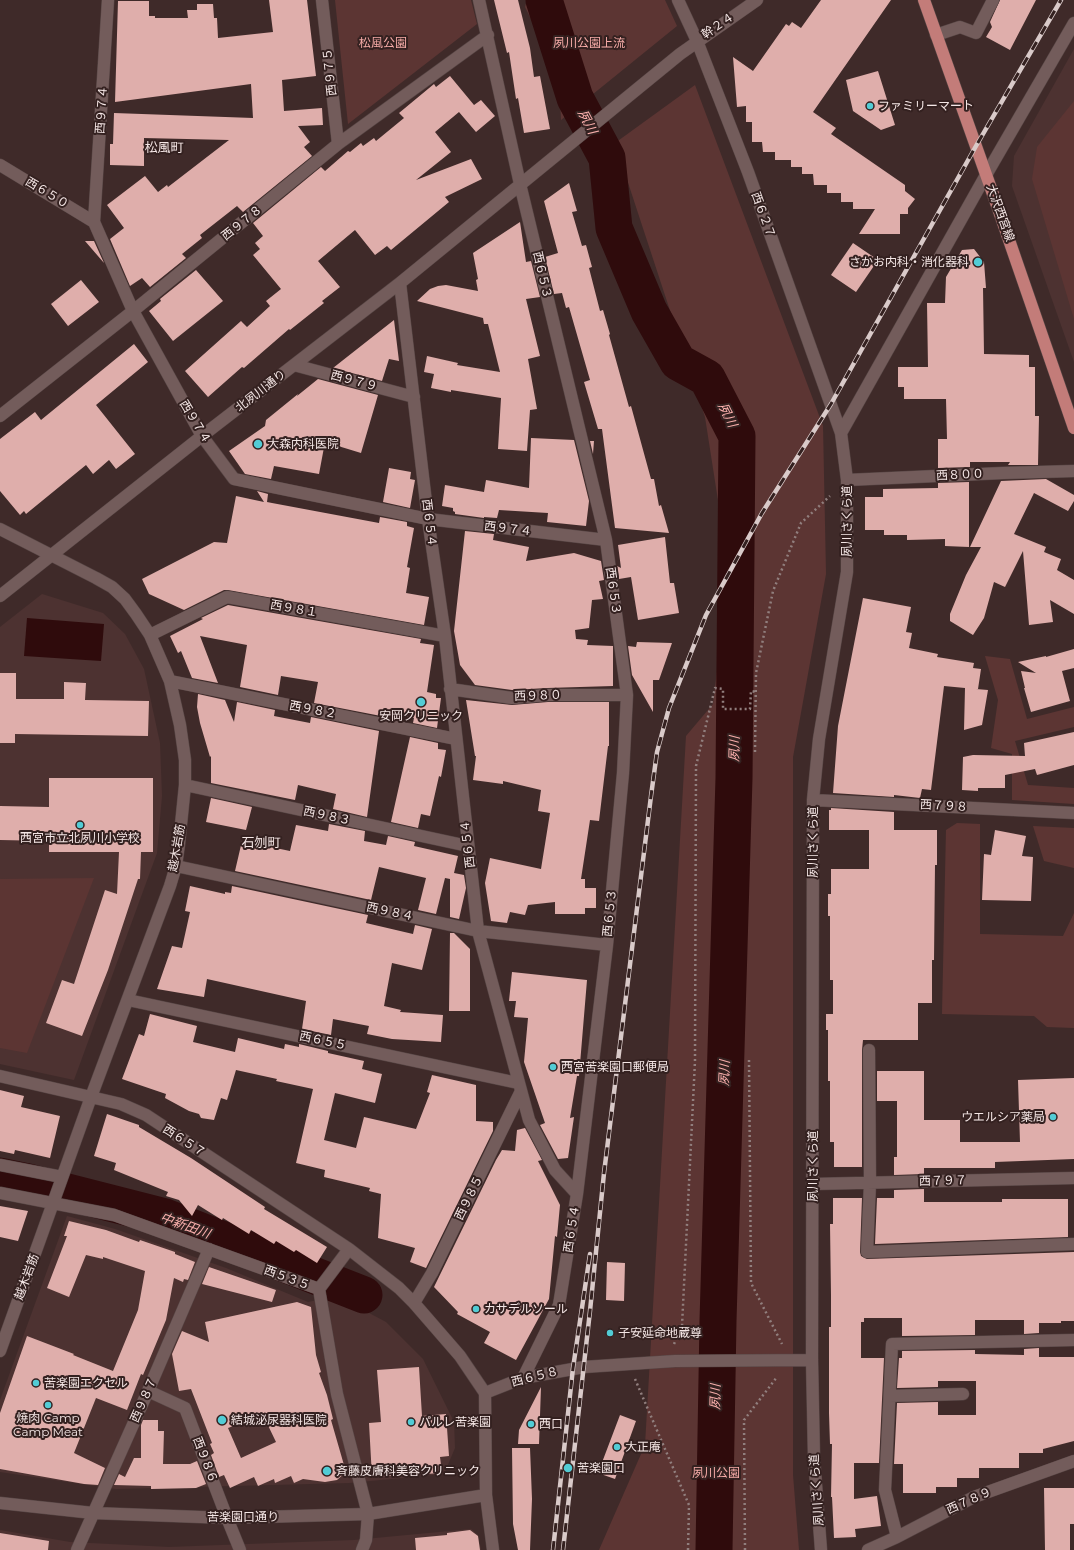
<!DOCTYPE html>
<html>
<head>
<meta charset="utf-8">
<style>
  body { margin:0 }
  canvas { display:block; background:#3f2a29 }
</style>
</head>
<body>
<canvas width="1074" height="1550"></canvas>
<script>
const context = document.querySelector('canvas').getContext('2d');
context.lineJoin = 'round';
function fill(path, color) { context.fillStyle = color; context.fill(path, 'evenodd'); }
const toPath = rows => new Path2D(rows.map(r => 'M' + r).join(''));
function trace(path, color, width, dash) { context.strokeStyle = color; context.lineWidth = width; context.lineCap = dash ? 'butt' : 'round'; context.setLineDash(dash || []); context.stroke(path); }
function label(font, color, halo, rows, align = 'center') {
  context.font = font + ' Montserrat,"Noto Sans JP",sans-serif'; context.lineWidth = 4; context.setLineDash([]); context.textBaseline = 'middle'; context.strokeStyle = halo; context.fillStyle = color; for (const [text, x, y, turn = 0] of rows) {
    context.save(); context.translate(x, y); context.rotate((+turn || 0) * Math.PI / 180); context.textAlign = isNaN(turn) ? turn : align; if (halo) context.strokeText(text, 0, 0); context.fillText(text, 0, 0); context.restore();
  }
}
const built = toPath([
  [1074,49,1074,362,1012,186,1014,156],
  [42,594,103,613,125,634,144,669,160,743,162,796,157,853,74,1080,0,1064,0,627],
  [67,1216,115,1229,226,1268,308,1302,337,1296,386,1322,423,1359,454,1422,455,1448,444,1474,349,1483,116,1489,0,1472,0,1400],
  [471,1529,478,1535,481,1550,0,1550,0,1530,70,1542,169,1547,354,1540]
]);
const green = toPath([
  [335,0,471,0,477,24,348,124],
  [527,0,665,0,677,26,561,120,560,99,544,45,525,7],
  [695,85,823,426,826,574,793,757,793,1475,799,1550,599,1550,645,1445,686,736,713,704,729,571,705,417,615,143],
  [1074,101,1074,319,1032,179,1037,147],
  [985,656,1010,659,1027,719,1074,707,1074,727,1015,741,1028,785,1074,788,1074,804,1012,800,1012,754,991,748,998,700],
  [957,823,980,824,980,934,1063,936,1074,913,1074,1028,1047,1027,1034,1016,942,1014,946,830],
  [1033,826,1074,828,1074,868,1044,861],
  [94,878,27,1053,0,1048,0,879]
]);
const water = toPath([
  [27,618,104,624,101,661,24,656]
]);
const river = toPath([
  [544,0,575,98,607,158,614,228,649,311,678,362,707,378,737,436,734,778,718,1321,714,1550],
  [0,1176,24,1181,165,1217,364,1295]
]);
const building = toPath([
  [269,0,307,0,316,76,282,80,284,111,322,108,323,125,298,126,310,142,304,147,312,156,243,212,237,206,200,235,202,238,182,254,186,258,150,287,142,278,130,286,110,239,124,228,107,205,145,176,158,192,167,185,168,187,229,140,144,138,144,166,110,165,110,144,113,144,114,113,253,118,251,84,115,102,118,1,149,1,149,16,155,16,155,18,188,18,187,10,197,10,197,4,213,4,214,18,217,18,218,38,273,32],
  [494,0,518,0,530,48,534,77,540,76,550,129,524,133,518,98,516,99,509,52,507,53],
  [821,0,891,0,813,112,836,128,831,134,905,185,905,191,915,199,908,208,908,214,900,214,900,234,859,234,875,209,853,209,853,202,841,202,841,193,827,193,827,185,814,185,813,174,802,174,802,167,791,167,791,160,775,160,775,152,763,152,762,142,752,142,752,122,746,122,746,106,737,107,733,57,753,71,786,24,789,26,792,22,801,28],
  [1000,0,1036,0,1010,50,986,37,992,27,990,22],
  [878,71,895,125,881,130,853,111,846,80],
  [450,76,474,105,481,100,495,116,476,132,459,112,435,132,451,152,416,180,471,159,482,179,445,197,449,202,391,250,387,246,375,255,355,230,318,261,340,287,322,301,324,303,290,330,289,329,244,368,242,367,208,397,185,371,241,321,247,327,270,306,266,301,281,289,253,255,260,249,255,243,263,236,253,223,321,167,325,171,348,151,350,152,361,143,363,146,374,138,376,141,404,118,399,113,434,84,436,87],
  [569,183,577,211,572,212,582,246,586,245,592,267,589,268,600,311,603,310,610,334,609,335,629,407,631,406,651,479,654,479,659,506,661,505,669,533,615,528,602,429,598,429,584,382,590,380,569,307,566,308,562,293,554,294,545,257,558,253,544,201],
  [520,222,526,262,531,261,540,297,526,299,540,356,528,359,537,409,530,410,527,451,498,449,501,398,451,390,451,392,431,388,434,374,424,372,427,356,458,363,457,365,500,372,488,324,484,324,483,318,417,301,430,289,438,286,446,285,478,291,476,280,478,279,473,253],
  [85,241,94,241,104,263],
  [853,243,878,260,856,292,831,275],
  [974,249,984,262,986,288,983,288,984,354,1029,355,1029,367,1035,367,1035,416,1039,416,1038,465,1008,465,1010,462,970,462,970,467,938,468,938,439,947,439,946,399,904,399,904,387,898,387,898,367,928,367,927,303,945,303,946,277,962,250],
  [196,270,223,301,173,341,149,311,161,301,160,299],
  [81,280,99,302,68,326,51,304],
  [394,320,399,361,389,359,382,381,333,368],
  [134,344,148,362,96,405,135,454,116,469,109,460,93,474,86,465,26,514,24,511,20,515,0,491,0,439,35,412,41,420],
  [318,379,378,395,361,453,325,442,319,474,274,466,271,479,245,474,229,451,265,426,266,420,298,394,297,396],
  [531,438,574,440,589,501,586,526,547,522,548,513,499,510,497,518,484,517,484,518,455,514,455,512,453,511,453,508,442,506,445,485,484,492,486,480,529,488],
  [590,441,594,441,593,454],
  [389,468,411,472,410,479,415,480,410,508,383,502],
  [1046,479,1074,495,1074,501,1068,511,1034,493,1014,534,1046,547,1044,552,1061,559,1057,570,1074,580,1074,614,1050,600,1053,622,1029,625,1023,551,1005,587,994,582,984,618,973,635,950,621,950,614,966,575,981,547,970,547,1001,481],
  [969,482,969,547,945,546,945,539,907,540,907,535,884,535,884,530,865,530,865,497,883,497,883,489,938,488,938,483],
  [257,491,268,494,267,502,272,503,379,523,380,517,407,522,407,526,414,528,407,567,410,568,406,593,429,597,424,625,228,590,224,590,184,610,149,594,142,579,214,542,227,543,236,496,264,502],
  [465,531,494,534,493,540,529,547,526,561,574,553,601,561,604,580,599,581,603,599,592,600,589,628,575,630,576,639,588,640,587,645,613,646,613,686,547,688,512,690,475,685,460,665,454,631],
  [665,537,670,583,674,583,679,613,638,620,631,577,619,579,617,566,621,568,618,545],
  [863,598,911,607,906,632,912,633,909,648,938,654,937,657,974,663,973,668,981,669,978,689,976,689,988,690,982,725,964,730,965,688,944,686,931,790,922,789,920,798,894,795,894,797,833,793,838,726],
  [228,605,421,639,420,643,434,645,427,692,436,694,436,698,441,698,437,728,413,723,414,718,382,713,381,716,314,703,318,682,281,676,278,695,240,687,247,645,200,636,218,683,192,678,181,651,178,653,170,636,203,619,201,618],
  [637,642,672,643,659,680,653,680,653,712,632,675,628,646,636,647],
  [1074,649,1074,668,1062,671,1070,701,1031,712,1024,688,1025,688,1021,671,1036,673,1018,662,1046,656,1046,657],
  [0,673,16,673,16,699,64,699,64,682,86,683,85,700,149,701,148,736,15,734,15,743,0,743],
  [198,694,225,700,234,722,237,702,275,710,274,716,310,723,311,717,379,731,367,817,333,809,336,794,298,785,295,800,211,783,211,756,210,757,200,723,197,707],
  [466,700,512,705,548,702,609,702,609,746,608,746,599,821,590,820,581,879,585,879,585,888,596,888,596,908,585,908,585,914,555,914,555,902,528,905,525,915,510,912,507,923,491,921,485,883,490,858,541,869,550,813,538,811,541,790,503,781,503,784,473,780,476,756,475,756],
  [1074,732,1074,765,1037,775,1035,769,1005,775,1005,788,978,788,978,791,962,790,963,757,973,755,1025,756,1024,743],
  [410,737,438,743,438,749,446,750,441,777,439,776,430,816,421,814,418,828,391,822],
  [49,778,153,778,153,852,141,852,140,879,138,879,108,970,82,1036,46,1023,62,980,74,984,105,890,117,894,119,852,49,852,49,841,0,840,0,806,49,807],
  [211,798,252,807,246,830,206,822],
  [831,808,894,812,894,830,937,830,937,865,935,865,934,960,932,960,932,1003,918,1003,918,1040,863,1040,862,1050,862,1167,834,1167,834,1142,830,1142,830,1081,828,1081,828,1030,826,1030,826,1014,833,1014,833,980,830,980,830,916,828,916,828,894,831,894,831,869,869,869,869,830,829,830,829,810,831,810],
  [329,824,365,831,364,841,386,845,388,836,415,842,414,846,458,856,454,873,464,875,466,888,459,919,450,917,450,879,445,878,436,914,418,910,426,878,379,867,371,900,235,871,242,841,290,851,296,825,328,831],
  [995,830,1026,836,1022,856,1033,857,1031,901,982,900,984,854,991,855],
  [190,886,225,894,225,892,231,893,232,886,368,915,366,923,413,934,415,925,432,929,422,970,392,963,384,1006,401,1010,400,1012,443,1015,441,1042,392,1039,367,1034,369,1026,333,1019,331,1035,302,1029,306,1001,207,979,204,997,157,989,172,946,182,948,190,912,185,911],
  [450,933,454,933,470,949,470,1011,449,1011],
  [512,972,587,980,579,1076,577,1076,570,1118,574,1117,568,1158,558,1159,540,1125,545,1123,524,1062,528,1018,514,1017,516,1001,509,1001],
  [150,1014,197,1026,193,1042,235,1052,238,1038,284,1049,285,1044,299,1047,299,1044,328,1051,328,1053,364,1061,362,1069,382,1074,375,1103,335,1093,324,1140,356,1148,364,1117,416,1129,430,1093,427,1092,432,1075,476,1085,476,1121,493,1122,493,1131,426,1268,410,1262,415,1248,378,1238,381,1194,369,1191,370,1188,324,1177,325,1170,296,1163,313,1089,276,1081,277,1079,236,1070,227,1100,221,1098,214,1120,201,1118,199,1114,189,1111,165,1098,166,1094,122,1079,139,1034,144,1036],
  [877,1071,924,1071,924,1120,960,1120,960,1142,1020,1142,1018,1080,1074,1078,1074,1159,995,1162,995,1168,924,1168,924,1174,894,1175,894,1157,897,1157,897,1101,877,1101],
  [0,1090,24,1096,21,1107,60,1116,50,1158,15,1150,14,1154,0,1151],
  [107,1114,139,1125,139,1127,191,1158,265,1207,264,1209,327,1247,317,1263,296,1250,294,1252,276,1241,274,1244,251,1230,249,1234,223,1218,222,1220,198,1205,192,1216,179,1200,166,1196,168,1192,114,1170,116,1163,94,1156],
  [525,1128,542,1160,538,1161,560,1205,557,1237,555,1236,549,1299,516,1360,484,1343,490,1332,457,1314,458,1312,434,1287,496,1160,502,1150,515,1151,517,1130],
  [924,1189,924,1202,1002,1202,1002,1199,1068,1199,1068,1237,875,1244,877,1198,894,1198,894,1190],
  [833,1198,862,1198,860,1252,861,1256,867,1259,1074,1252,1074,1321,1061,1321,1061,1323,1039,1323,1039,1333,1024,1334,1024,1320,975,1320,975,1335,902,1336,902,1318,864,1318,864,1322,861,1322,861,1358,884,1358,879,1463,854,1463,854,1499,877,1496,881,1526,855,1529,856,1537,834,1538,832,1497,831,1497,832,1444,830,1444,829,1413,829,1327,831,1327,831,1295,830,1224,833,1224],
  [0,1206,28,1211,18,1241,0,1237],
  [69,1221,106,1230,139,1242,140,1240,175,1252,175,1254,195,1262,188,1280,184,1279,183,1282,174,1278,166,1320,143,1375,141,1374,127,1410,96,1398,74,1453,105,1468,98,1485,84,1484,0,1469,0,1413,27,1336,74,1354,73,1355,113,1371,138,1310,145,1271,103,1257,103,1259,86,1255,69,1297,47,1288,67,1236,64,1236],
  [607,1262,625,1263,624,1301,606,1300],
  [209,1267,276,1290,272,1302,202,1284],
  [297,1302,311,1307,316,1355,321,1372,319,1373,327,1395,333,1419,331,1420,346,1472,337,1480,325,1482,303,1479,294,1483,291,1476,275,1483,274,1479,258,1486,254,1477,230,1488,224,1475,219,1477,211,1455,214,1453,210,1444,212,1443,191,1389,179,1391,172,1354,182,1331,209,1342,205,1322],
  [263,1415,276,1442,241,1458,228,1428],
  [1039,1348,1039,1357,1074,1357,1074,1441,1043,1449,1043,1453,1019,1453,1019,1468,979,1468,979,1478,957,1478,957,1487,936,1487,936,1493,903,1493,903,1464,894,1464,897,1403,938,1402,938,1415,976,1415,976,1381,938,1381,938,1387,897,1388,899,1358,902,1358,902,1351,975,1350,975,1354,1024,1355,1024,1349],
  [419,1367,422,1416,446,1414,449,1456,440,1457,442,1473,372,1477,369,1423,381,1422,377,1370],
  [541,1387,539,1444,518,1444,519,1430],
  [620,1415,636,1421,615,1479,598,1473],
  [143,1420,158,1420,158,1431,164,1431,163,1464,190,1464,197,1461,206,1484,196,1488,151,1489,151,1486,114,1485,119,1474,125,1477,134,1458,141,1458,141,1425],
  [512,1448,530,1448,532,1499,530,1550,518,1550,513,1524],
  [1044,1488,1074,1488,1074,1524,1070,1524,1070,1550,1045,1550],
  [470,1530,478,1536,480,1550,416,1550,415,1538,447,1535,447,1533],
  [0,1533,49,1541,48,1550,0,1550]
]);
const path = toPath([
  [755,752,756,673,773,591,801,523,830,496],
  [749,1060,751,1283,782,1344],
  [674,1344,682,1326,695,1061,696,766,715,688,723,689,723,709,750,709,751,691,756,692],
  [635,1379,689,1505,688,1550],
  [745,1550,744,1420,777,1377]
]);
const minor = toPath([
  [108,0,94,222,133,311,202,436,234,479,428,519,606,540],
  [322,0,338,144],
  [479,0,520,184,606,540,627,695,623,773,607,945,577,1194],
  [678,0,697,41,748,172,841,433],
  [936,35,960,27,976,33,993,0],
  [0,165,94,222],
  [400,283,428,519,445,636,478,931,529,1120,555,1170,577,1194,559,1305,523,1378],
  [294,365,414,397],
  [0,416,133,311,338,144,488,35],
  [847,480,1003,473,1074,471],
  [0,529,96,578,112,587,125,599,136,614,150,635,170,681,180,725,185,760,185,785,179,844,176,866,170,886,91,1097,0,1351],
  [0,596,202,436,400,283,680,54,757,0],
  [150,635,227,597,445,636],
  [170,681,456,739],
  [450,689,512,698,548,695,627,695],
  [185,785,468,846],
  [813,800,1074,813],
  [176,866,478,931,607,945],
  [128,1000,518,1083],
  [869,1050,870,1183,867,1252,1074,1244],
  [0,1076,121,1104,146,1115,349,1249,399,1288,414,1303,460,1356,485,1393],
  [0,1165,62,1177],
  [813,1184,1074,1178],
  [0,1193,114,1215,319,1289],
  [319,1289,337,1394,368,1514,366,1540,362,1550],
  [319,1289,349,1249],
  [414,1303,432,1273,521,1091],
  [148,1391,185,1408,227,1518,240,1550],
  [485,1393,523,1378,584,1367,675,1361,812,1360],
  [485,1393,486,1495,493,1550],
  [890,1396,963,1394],
  [0,1503,93,1513,227,1518,368,1514,486,1495],
  [897,1537,885,1490,892,1344,1074,1340],
  [77,1550,148,1391,209,1249],
  [821,1550,814,1458,812,1360,813,800,819,739,847,572,847,480,841,433,986,175,1074,23],
  [868,1550,897,1537,974,1497,1074,1461]
]);
const major = toPath([
  [924,0,999,211,1074,428]
]);
const rail = toPath([
  [553,1550,573,1368,590,1254],
  [563,1550,590,1311,604,1173,651,796,657,752,669,708,706,615,762,513,831,404,976,146,1061,0]
]);
const markers = [
  [870,106,4,"#52ccd5"],
  [978,262,5,"#52ccd5"],
  [258,444,5,"#52ccd5"],
  [421,702,5,"#52ccd5"],
  [80,825,4,"#52ccd5"],
  [553,1067,4,"#52ccd5"],
  [1053,1117,4,"#52ccd5"],
  [476,1309,4,"#52ccd5"],
  [610,1333,4,"#52ccd5"],
  [36,1383,4,"#52ccd5"],
  [48,1405,4,"#52ccd5"],
  [222,1420,5,"#52ccd5"],
  [411,1422,4,"#52ccd5"],
  [531,1424,4,"#52ccd5"],
  [617,1447,4,"#52ccd5"],
  [568,1468,5,"#52ccd5"],
  [327,1471,5,"#52ccd5"]
];
const streetNames = [
  ["幹２４",718,26,-34],
  ["西９７５",330,72,-96],
  ["西９７４",102,110,-86],
  ["西６５０",47,193,31],
  ["大沢西宮線",1000,213,70],
  ["西６２７",763,215,70],
  ["西９７８",242,223,-39],
  ["西６５３",542,275,77],
  ["西９７９",354,381,15],
  ["北夙川通り",261,391,-38],
  ["西９７４",195,422,59],
  ["西８００",960,475,-3],
  ["夙川さくら道",847,521,-90],
  ["西６５４",429,523,83],
  ["西９７４",508,529,7],
  ["西６５３",613,591,82],
  ["西９８１",294,609,10],
  ["西９８０",538,696,-2],
  ["西９８２",313,710,11],
  ["西７９８",944,806,3],
  ["西９８３",327,816,12],
  ["夙川さくら道",813,842,-90],
  ["西６５４",468,844,-97],
  ["越木岩筋",177,848,-80],
  ["西９８４",390,912,12],
  ["西６５３",610,913,-84],
  ["西６５５",323,1041,12],
  ["西６５７",184,1141,33],
  ["夙川さくら道",813,1166,-90],
  ["西７９７",943,1181,-1],
  ["西９８５",469,1198,-64],
  ["西６５４",572,1229,-81],
  ["越木岩筋",27,1277,-70],
  ["西５３５",287,1278,20],
  ["西６５８",535,1377,-14],
  ["西９８７",144,1400,-66],
  ["西９８６",205,1460,69],
  ["夙川さくら道",817,1490,-94],
  ["西７８９",969,1501,-24],
  ["苦楽園口通り",243,1517]
];
const parkNames = [
  ["松風公園",383,43],
  ["夙川公園上流",589,43],
  ["夙川公園",716,1473]
];
const poiNames = [
  ["ファミリーマート",878,106],
  ["さかお内科・消化器科",969,262,"right"],
  ["大森内科医院",267,444],
  ["安岡クリニック",421,716,"center"],
  ["西宮市立北夙川小学校",80,838,"center"],
  ["西宮苦楽園口郵便局",561,1067],
  ["ウエルシア薬局",1045,1117,"right"],
  ["カサデルソール",484,1309],
  ["子安延命地蔵尊",618,1333],
  ["苦楽園エクセル",44,1383],
  ["焼肉 Camp",48,1418,"center"],
  ["Camp Meat",48,1432,"center"],
  ["結城泌尿器科医院",231,1420],
  ["パルレ苦楽園",419,1422],
  ["西口",539,1424],
  ["大正庵",625,1447],
  ["苦楽園口",577,1468],
  ["斉藤皮膚科美容クリニック",336,1471]
];
const waterNames = [
  ["夙川",587,122,62],
  ["夙川",727,415,63],
  ["夙川",735,749,-89],
  ["夙川",725,1073,-88],
  ["中新田川",185,1226,20],
  ["夙川",716,1397,-89]
];
const neighbourhoodNames = [
  ["松風町",164,148],
  ["石刎町",261,843]
];
fill(built, '#4d3231');
fill(green, '#5c3533');
fill(water, '#2f0b0c');
trace(river, '#2f0b0c', 37);
fill(building, '#dfaeab');
trace(minor, '#574645', 13);
trace(major, '#574645', 13);
trace(path, '#917f7e', 2.5, [2, 3]);
trace(minor, '#735c5b', 12);
trace(major, '#c37c79', 12);
trace(rail, '#d9cac9', 4.5);
trace(rail, '#342120', 3, [9]);
for (const [x, y, r, color] of markers) { const dot = new Path2D(); dot.arc(x, y, r, 0, 2 * Math.PI); context.fillStyle = color; context.fill(dot); trace(dot, '#342120', 1.5); }
label('12px', '#f4e6e5', '#342120', streetNames);
label('12px', '#f7aca8', '#342120', parkNames);
label('12px', '#f4e6e5', '#342120', poiNames, 'left');
label('italic 13px', '#fbb0ad', '#342120', waterNames);
label('13px', '#f4e6e5', '#342120', neighbourhoodNames);
</script>
</body>
</html>
